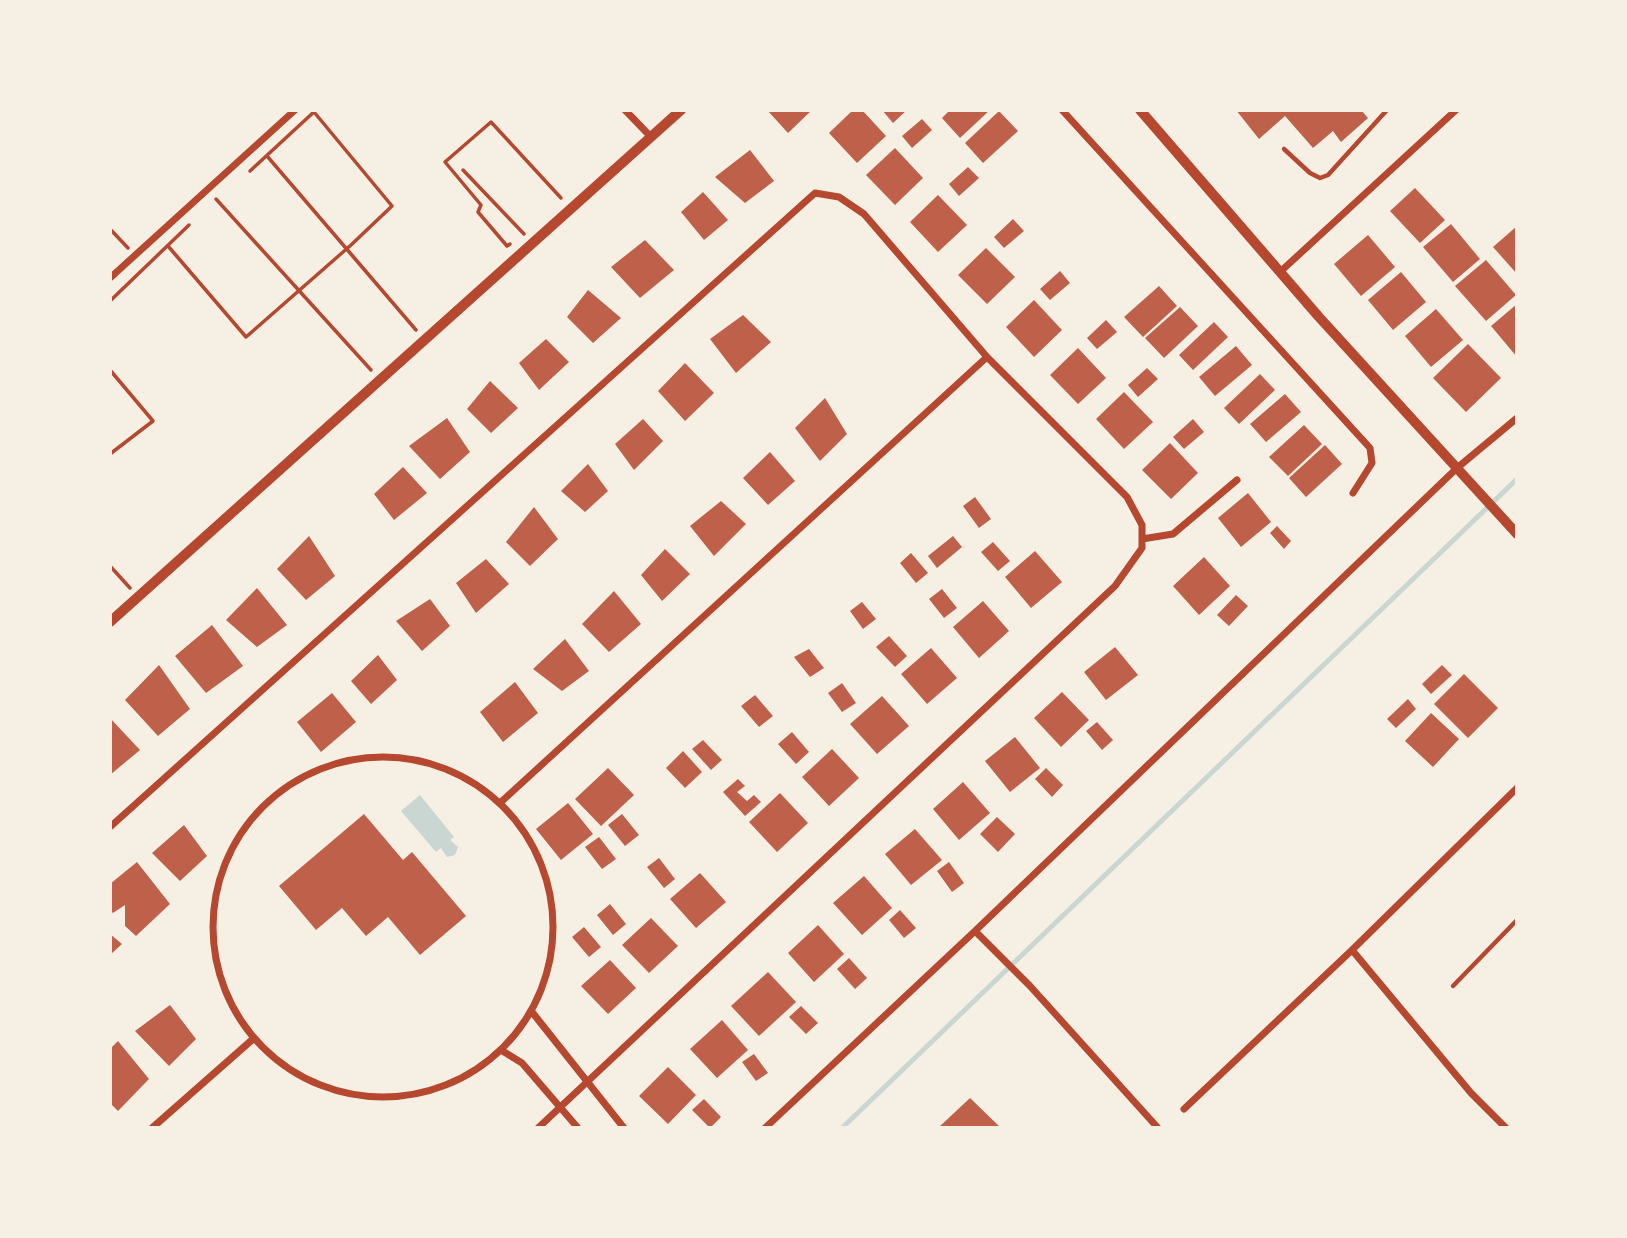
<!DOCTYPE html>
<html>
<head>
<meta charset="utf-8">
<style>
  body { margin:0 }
  #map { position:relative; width:1627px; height:1238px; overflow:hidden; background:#f6efe4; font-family:Georgia,serif }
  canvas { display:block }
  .frame { position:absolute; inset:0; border:112px solid #f6efe4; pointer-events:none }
</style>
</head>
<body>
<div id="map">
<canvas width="1627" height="1238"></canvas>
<div class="frame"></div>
</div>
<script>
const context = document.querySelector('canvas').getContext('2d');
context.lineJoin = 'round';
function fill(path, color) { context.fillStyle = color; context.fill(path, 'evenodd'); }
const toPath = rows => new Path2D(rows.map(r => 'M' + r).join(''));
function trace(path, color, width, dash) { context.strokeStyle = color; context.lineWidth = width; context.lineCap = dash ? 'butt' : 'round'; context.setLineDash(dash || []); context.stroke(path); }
const water = toPath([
  [420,795,454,837,450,840,458,847,455,855,447,857,441,848,436,852,401,811]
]);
const stream = toPath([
  [842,1128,1517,479]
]);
const building = toPath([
  [767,110,812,110,788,133],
  [853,110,862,110,886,136,857,163,829,133],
  [882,110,907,110,893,123],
  [950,110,990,110,960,138,942,118],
  [1236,110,1361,110,1368,118,1341,142,1333,131,1313,148,1285,116,1259,139],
  [999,111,1018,131,983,163,965,143],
  [922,119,932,130,912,148,902,136],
  [895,148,923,178,895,205,866,175],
  [750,150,774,181,745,203,715,177],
  [968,167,979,178,959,196,949,184],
  [1415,188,1445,220,1420,243,1390,211],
  [703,192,728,220,704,240,681,212],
  [938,195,967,225,938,252,910,222],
  [1013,219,1024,231,1004,248,994,237],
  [1451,224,1480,259,1453,282,1423,247],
  [1517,226,1517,274,1493,247],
  [1368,235,1395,267,1361,296,1334,264],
  [645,240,674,270,640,298,611,267],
  [986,248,1015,277,987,304,958,275],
  [1486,260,1516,295,1486,321,1455,286],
  [1060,271,1070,283,1050,300,1040,289],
  [1401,272,1426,302,1393,330,1368,300],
  [1159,286,1177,306,1143,337,1124,317],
  [588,290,621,318,593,343,567,317],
  [1034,300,1062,330,1034,357,1006,327],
  [1517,304,1517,357,1491,326],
  [1180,307,1198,326,1164,358,1145,338],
  [1436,309,1463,340,1431,367,1405,336],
  [743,315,771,342,736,373,710,339],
  [1106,320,1117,332,1097,349,1087,338],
  [1214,322,1228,337,1193,370,1179,355],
  [546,339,569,362,539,390,519,363],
  [1468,344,1501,378,1466,412,1433,378],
  [1236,346,1252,365,1215,396,1199,377],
  [1078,348,1106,378,1078,404,1050,375],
  [685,363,714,393,685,421,658,391],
  [1147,368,1158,379,1138,397,1128,385],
  [1260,374,1275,390,1239,424,1224,408],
  [490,381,518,408,491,433,467,409],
  [1124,392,1153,422,1124,449,1096,419],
  [1285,394,1301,412,1266,442,1250,424],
  [825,398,847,434,820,461,795,428],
  [447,418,470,452,440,479,409,446],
  [643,419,663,441,634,470,615,444],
  [1193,419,1204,432,1184,449,1173,437],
  [1304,425,1322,444,1288,476,1269,457],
  [1170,443,1198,473,1171,499,1142,470],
  [1325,445,1342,464,1306,497,1289,478],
  [770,452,795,481,768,505,743,478],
  [588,464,608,491,585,512,561,491],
  [403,467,427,493,394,520,374,494],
  [1248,493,1271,522,1241,547,1218,518],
  [975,497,991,519,979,528,963,506],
  [721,501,746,524,714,556,690,526],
  [534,507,558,539,530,566,506,542],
  [1277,526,1291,541,1284,549,1270,533],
  [309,536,335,576,306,600,277,569],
  [953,536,962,547,937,568,928,556],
  [993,542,1010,561,998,571,981,552],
  [665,549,690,574,662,601,641,575],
  [1035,551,1062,582,1031,608,1005,577],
  [911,553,928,573,916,583,900,563],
  [1204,557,1230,586,1199,615,1173,586],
  [486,559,509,584,476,613,456,583],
  [257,588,287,625,257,647,226,620],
  [942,589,957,608,944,618,929,599],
  [614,591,641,624,609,652,582,624],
  [1236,595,1248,606,1229,626,1217,615],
  [430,599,450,626,422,651,396,621],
  [983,601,1009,631,979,658,953,627],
  [862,602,876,619,863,629,850,611],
  [212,625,243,666,206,693,175,656],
  [889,636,907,656,895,667,876,647],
  [565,639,589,671,562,691,533,669],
  [1115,647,1138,675,1106,700,1084,672],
  [931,648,957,678,927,704,901,674],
  [809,649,824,668,810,677,794,657],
  [378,655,397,680,371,704,351,681],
  [159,665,190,709,158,736,125,700],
  [1442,665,1452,675,1431,694,1422,684],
  [1464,674,1498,708,1468,738,1434,704],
  [515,682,538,713,503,742,480,712],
  [842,683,856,703,842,712,828,693],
  [1062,692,1089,720,1061,747,1034,718],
  [332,693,356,722,321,752,297,722],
  [755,695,773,716,759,727,741,706],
  [882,696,909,726,877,754,850,724],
  [1408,699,1416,709,1396,728,1387,719],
  [1431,713,1459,739,1433,767,1405,741],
  [110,718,140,750,110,775],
  [1097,722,1113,740,1102,750,1086,731],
  [792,732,809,752,796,764,778,744],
  [1015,737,1040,768,1010,792,985,761],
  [703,740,722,760,711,770,692,749],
  [832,749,859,778,829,806,802,777],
  [683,751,702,772,685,788,666,768],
  [608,768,634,795,601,826,575,799],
  [1046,768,1063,785,1052,797,1035,779],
  [738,779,745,786,737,792,747,801,754,795,761,802,745,816,723,792],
  [963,782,990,813,959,840,933,809],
  [780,793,808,823,777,852,749,822],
  [568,803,593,834,561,860,536,829],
  [364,814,403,860,412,852,466,916,420,955,388,917,366,936,342,908,316,930,279,886],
  [622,814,639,835,625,846,608,825],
  [997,817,1015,834,998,852,980,834],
  [184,825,207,856,180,881,152,853],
  [915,829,942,860,911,885,885,854],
  [599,837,616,859,602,869,585,847],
  [659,858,675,879,664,888,647,867],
  [137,862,170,904,136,936,125,926,125,905,113,913,110,910,110,884],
  [949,862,964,883,952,892,937,871],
  [700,873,726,902,696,928,670,899],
  [864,876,892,908,862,935,833,903],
  [610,904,626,924,613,935,597,915],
  [900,910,916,928,904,938,889,920],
  [651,918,678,946,649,973,622,945],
  [818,925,844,954,814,982,788,953],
  [584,927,601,947,589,957,572,937],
  [110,934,122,944,110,955],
  [849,958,867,978,855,989,837,969],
  [610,960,636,988,608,1014,581,986],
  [768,972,796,1002,759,1036,731,1006],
  [170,1005,196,1039,169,1066,135,1031],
  [801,1006,818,1023,806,1034,789,1017],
  [722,1020,748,1050,717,1078,690,1049],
  [118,1041,149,1079,118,1111,110,1103,110,1049],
  [754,1054,768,1073,756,1081,742,1062],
  [668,1067,696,1095,668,1124,639,1096],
  [970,1098,1001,1128,938,1128],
  [704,1099,721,1117,710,1128,692,1110]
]);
const path = toPath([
  [267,156,416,330],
  [463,170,524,234],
  [250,171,316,110],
  [216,199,371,370],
  [110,229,128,248],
  [510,244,507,246,478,212,481,205,445,162,491,122,561,198],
  [168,246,246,337,351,245,392,206,314,112],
  [110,301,189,225],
  [110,370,153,421,110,454],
  [110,566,130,588]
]);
const service = toPath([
  [1284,149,1310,173,1320,178,1328,175,1387,110],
  [1453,986,1517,920]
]);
const minor = toPath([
  [625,110,651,137],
  [1062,110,1370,448,1372,463,1353,493],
  [1280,272,1456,110],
  [110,278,295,110],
  [1142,539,1173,534,1237,480],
  '213 927a170 170 0 1 1 340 0a170 170 0 1 1-340 0Z',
  [501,802,987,357],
  [110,827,815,193,839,197,864,214,987,357,1127,497,1142,525,1142,548,1115,586,538,1128],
  [975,931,1030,986,1158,1128],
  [532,1012,624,1128],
  [501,1050,522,1063,578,1128],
  [1184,1109,1352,950],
  [152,1128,253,1039],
  [765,1128,975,931,1457,468,1517,418],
  [1506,1128,1471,1093,1352,950,1517,788]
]);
const tertiary = toPath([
  [110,622,681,110]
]);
const secondary = toPath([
  [1140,110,1319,317,1517,534]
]);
fill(water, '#c9d6d2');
trace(stream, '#c9d6d2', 5);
fill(building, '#bf614a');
trace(path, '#b5482f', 3.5);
trace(service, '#b5482f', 4.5);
trace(minor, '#b5482f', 7);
trace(tertiary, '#b5482f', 10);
trace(secondary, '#b5482f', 10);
</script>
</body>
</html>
